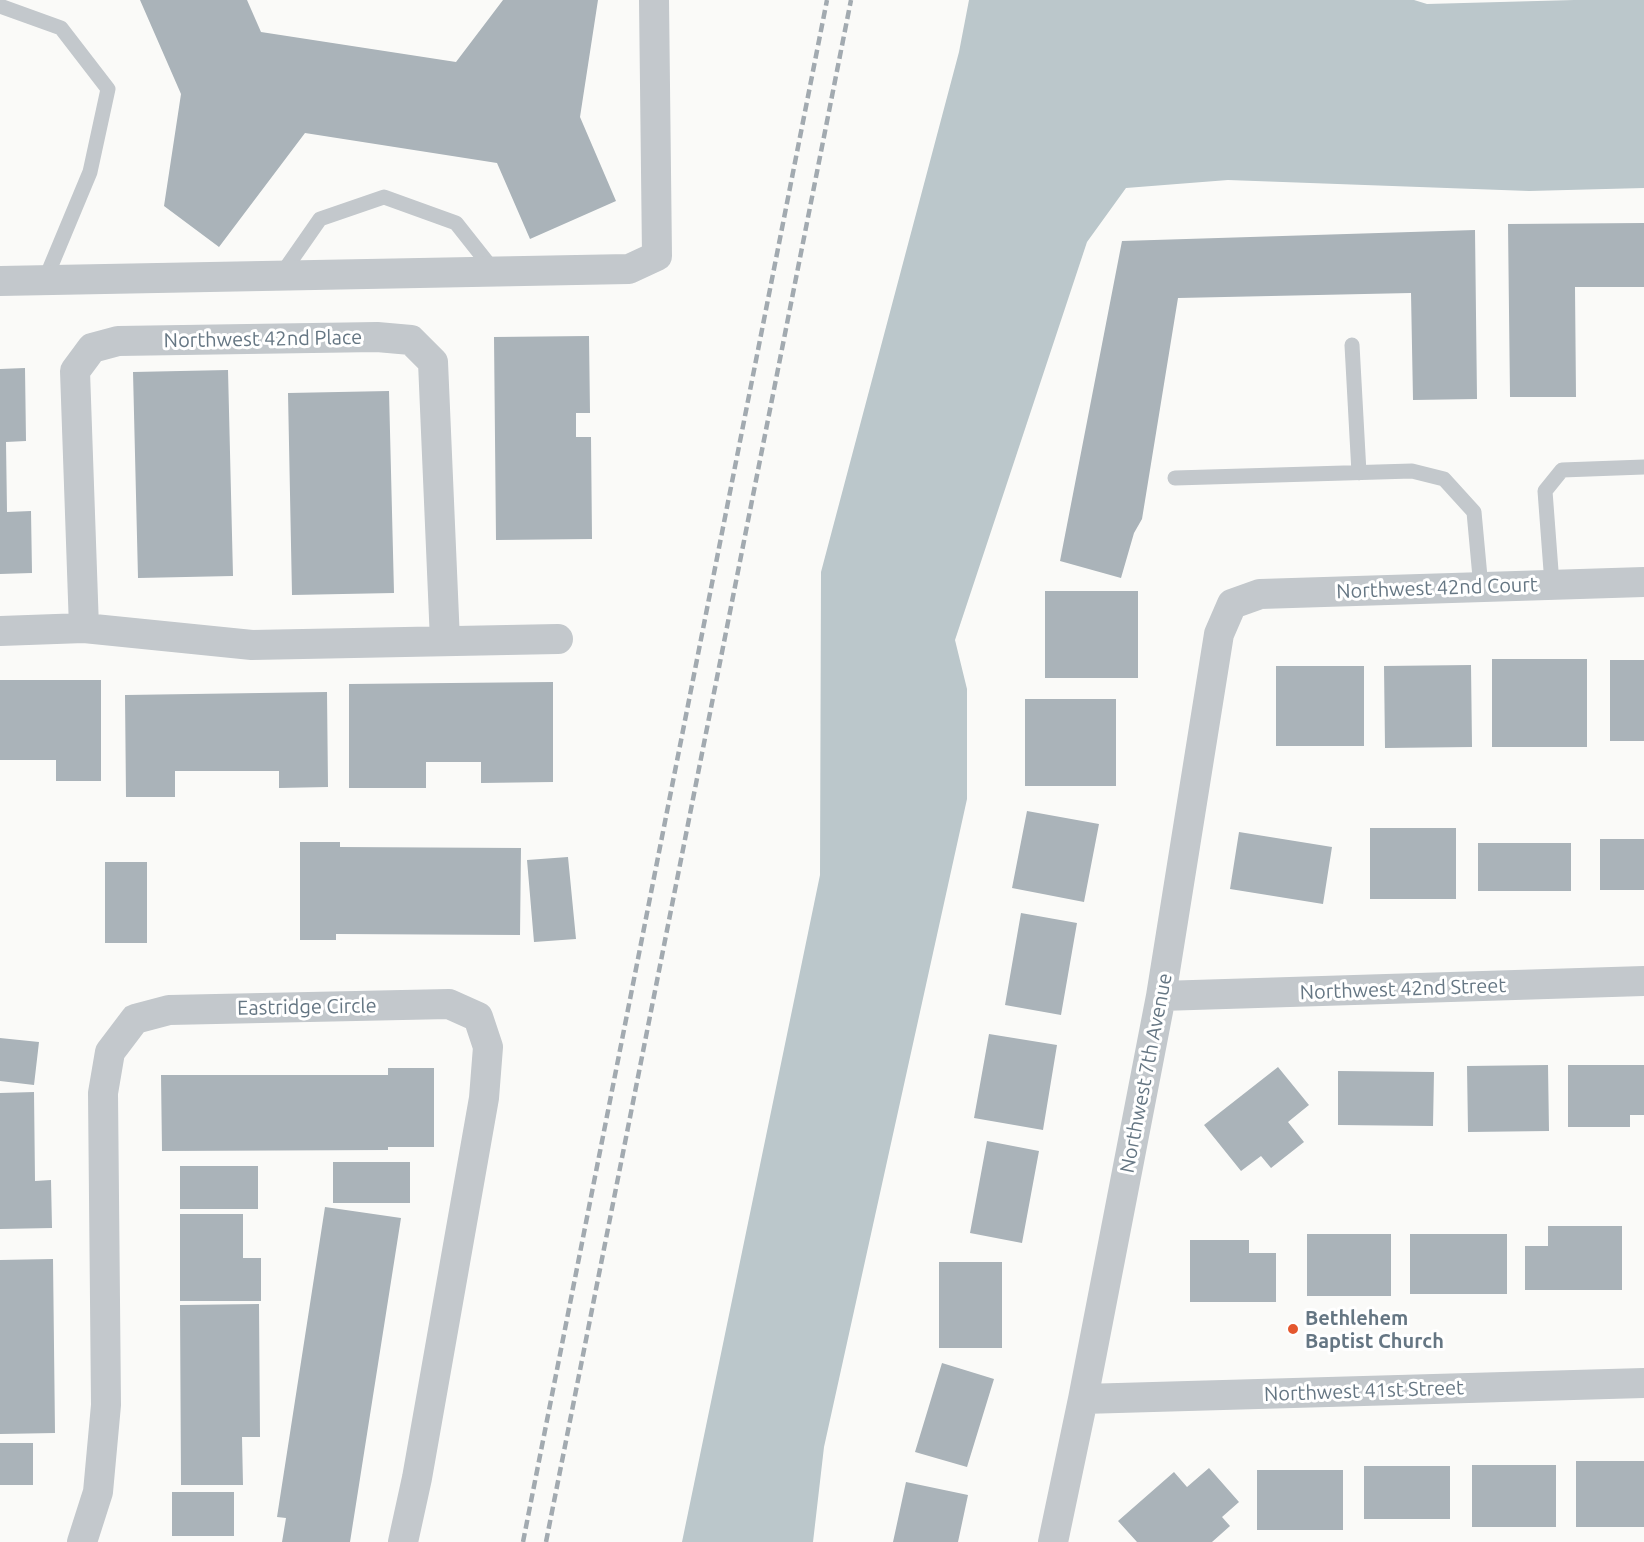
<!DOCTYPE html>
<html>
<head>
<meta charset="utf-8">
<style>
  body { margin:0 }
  canvas { display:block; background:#fafaf8 }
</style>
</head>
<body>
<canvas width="1644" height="1542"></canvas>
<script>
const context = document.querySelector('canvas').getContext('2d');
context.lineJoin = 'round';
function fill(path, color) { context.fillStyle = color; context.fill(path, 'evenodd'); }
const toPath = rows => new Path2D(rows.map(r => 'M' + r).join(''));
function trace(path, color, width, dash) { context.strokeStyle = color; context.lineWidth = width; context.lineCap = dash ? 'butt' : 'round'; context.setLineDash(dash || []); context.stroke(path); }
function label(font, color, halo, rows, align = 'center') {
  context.font = font + ' Ubuntu,sans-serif'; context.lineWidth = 6; context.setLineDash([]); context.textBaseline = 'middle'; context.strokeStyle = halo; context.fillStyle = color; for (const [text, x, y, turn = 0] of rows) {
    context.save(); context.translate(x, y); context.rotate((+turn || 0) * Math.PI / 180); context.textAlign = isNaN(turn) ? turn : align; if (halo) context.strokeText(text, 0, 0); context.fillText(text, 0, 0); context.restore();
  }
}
const water = toPath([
  [969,0,1414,0,1427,4,1574,0,1644,0,1644,188,1529,191,1228,180,1126,188,1087,242,955,640,967,689,967,799,824,1447,813,1542,682,1542,820,875,821,572,959,52]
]);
const building = toPath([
  [140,0,247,0,261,32,456,62,503,0,598,0,580,117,616,201,530,239,497,163,305,133,219,247,164,206,181,94],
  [1644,223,1644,287,1575,287,1576,397,1510,397,1508,224],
  [1475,230,1477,399,1413,400,1411,293,1178,298,1142,519,1134,533,1121,578,1060,561,1122,241],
  [589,336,590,413,576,413,576,437,591,437,592,539,496,540,494,337],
  [25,368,26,441,6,442,7,512,31,511,32,573,0,574,0,369],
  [228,370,233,576,138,578,133,372],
  [389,391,394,593,292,595,288,393],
  [1045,591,1138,591,1138,678,1045,678],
  [1492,659,1587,659,1587,747,1492,747],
  [1610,660,1644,660,1644,741,1610,741],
  [1471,665,1472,747,1385,748,1384,666],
  [1276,666,1364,666,1364,746,1276,746],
  [0,680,101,680,101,781,56,781,56,760,0,760],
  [553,682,553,782,481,783,481,762,426,762,426,788,349,788,349,684],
  [327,692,328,787,279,788,279,771,175,771,175,797,126,797,125,695],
  [1025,699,1116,699,1116,786,1025,786],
  [1027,811,1099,824,1084,902,1012,888],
  [1370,828,1456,828,1456,899,1370,899],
  [1239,832,1332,847,1323,904,1230,889],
  [1600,839,1644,839,1644,890,1600,890],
  [300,842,340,842,340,847,521,848,520,935,336,934,336,940,300,940],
  [1478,843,1571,843,1571,891,1478,891],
  [568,857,576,939,534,942,527,860],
  [105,862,147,862,147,943,105,943],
  [1021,913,1077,923,1061,1015,1005,1005],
  [989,1034,1057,1045,1043,1130,974,1118],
  [0,1038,39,1042,34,1085,0,1081],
  [1548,1065,1549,1131,1468,1132,1467,1066],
  [1568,1065,1644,1065,1644,1115,1630,1115,1630,1127,1568,1127],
  [1278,1067,1309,1105,1288,1122,1304,1142,1271,1168,1261,1156,1241,1171,1204,1125],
  [388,1068,434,1068,434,1147,388,1147,388,1150,162,1151,161,1075,388,1075],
  [1338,1071,1434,1072,1433,1126,1338,1125],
  [34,1092,35,1181,51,1180,52,1228,0,1229,0,1093],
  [987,1141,1039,1151,1022,1243,970,1233],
  [333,1162,410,1162,410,1203,333,1203],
  [180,1166,258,1166,258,1209,180,1209],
  [325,1207,401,1218,350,1542,282,1542,286,1518,277,1517],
  [180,1214,243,1214,243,1258,261,1258,261,1301,180,1301],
  [1548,1226,1622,1226,1622,1290,1525,1290,1525,1246,1548,1246],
  [1307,1234,1391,1234,1391,1296,1307,1296],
  [1410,1234,1507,1234,1507,1294,1410,1294],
  [1190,1240,1249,1240,1249,1253,1276,1253,1276,1302,1190,1302],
  [53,1259,55,1433,0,1434,0,1260],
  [939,1262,1002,1262,1002,1348,939,1348],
  [259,1304,260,1437,242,1437,243,1485,181,1485,180,1305],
  [942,1363,994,1379,967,1467,915,1452],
  [0,1443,33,1443,33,1485,0,1485],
  [1576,1461,1644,1461,1644,1527,1576,1527],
  [1472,1465,1556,1465,1556,1527,1472,1527],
  [1364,1466,1450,1466,1450,1519,1364,1519],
  [1209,1468,1239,1502,1222,1517,1230,1526,1212,1542,1137,1542,1118,1521,1174,1472,1187,1487],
  [1257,1470,1343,1470,1343,1530,1257,1530],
  [906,1482,968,1495,958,1542,893,1542],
  [172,1492,234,1492,234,1536,172,1536]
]);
const lane = toPath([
  [0,6,61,28,108,89,90,172,45,280],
  [281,275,320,219,384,197,456,223,494,271],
  [1352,345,1359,473],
  [1175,478,1412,471,1444,479,1474,512,1481,588],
  [1552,584,1545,491,1562,470,1644,467]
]);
const street = toPath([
  [0,281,629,269,657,256,654,0],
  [84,628,75,371,92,348,118,341,377,337,411,340,433,362,445,641],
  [0,631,84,628,252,645,558,639],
  [1161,996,1644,981],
  [1083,1399,1644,1383],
  [82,1542,98,1492,106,1405,103,1093,110,1052,135,1019,169,1010,449,1004,478,1017,488,1047,484,1098,417,1478,403,1542],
  [1053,1542,1083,1399,1161,996,1219,634,1232,604,1260,594,1644,582]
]);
const rail = toPath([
  [523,1542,827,0],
  [546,1542,851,0]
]);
const markers = [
  [1293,1329,6,"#e4572e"]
];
const streetNames = [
  ["Northwest 42nd Place",263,339,-1],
  ["Northwest 42nd Court",1437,588,-2],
  ["Northwest 42nd Street",1403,989,-2],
  ["Eastridge Circle",307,1007,-1],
  ["Northwest 7th Avenue",1146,1073,-79],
  ["Northwest 41st Street",1364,1391,-2]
];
const poiNames = [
  ["Bethlehem",1305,1318],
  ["Baptist Church",1305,1341]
];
fill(water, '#bbc7cb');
fill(building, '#aab3b9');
trace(lane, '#c3c8cc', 15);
trace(street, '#c3c8cc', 30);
trace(rail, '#a2aab0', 4.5, [9, 4.5]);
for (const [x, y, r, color] of markers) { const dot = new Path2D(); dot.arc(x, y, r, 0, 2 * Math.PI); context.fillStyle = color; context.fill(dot); trace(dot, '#fff', 2); }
label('20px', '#657683', '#fff', streetNames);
label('bold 20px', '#657683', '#fff', poiNames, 'left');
</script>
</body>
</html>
